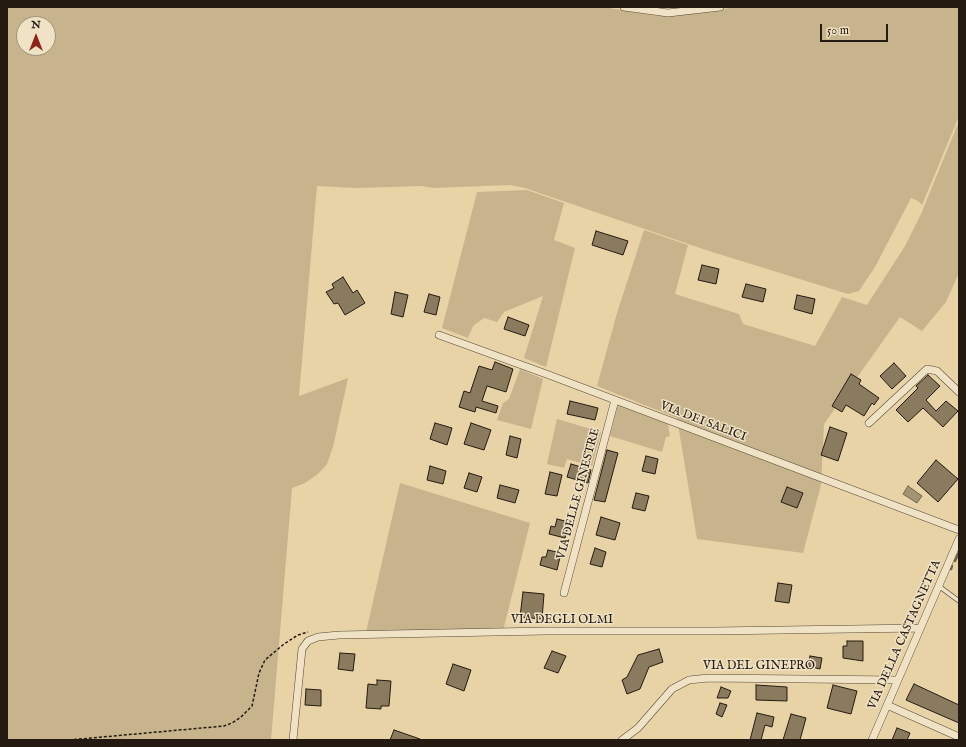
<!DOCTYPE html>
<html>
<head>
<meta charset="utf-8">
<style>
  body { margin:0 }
  #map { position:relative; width:966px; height:747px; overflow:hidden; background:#e8d3a6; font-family:"IM FELL English",serif }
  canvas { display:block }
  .frame { position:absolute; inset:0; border:8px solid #241a11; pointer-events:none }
  .north { position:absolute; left:16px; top:16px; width:40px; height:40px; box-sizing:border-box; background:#f0e2c5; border:1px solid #9e927d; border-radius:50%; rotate:0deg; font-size:11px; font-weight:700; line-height:16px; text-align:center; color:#241a11 }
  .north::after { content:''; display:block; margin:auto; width:14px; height:18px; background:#8f2418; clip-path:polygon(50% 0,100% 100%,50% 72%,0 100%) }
  .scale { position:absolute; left:820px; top:24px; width:68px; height:18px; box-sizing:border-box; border:2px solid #241a11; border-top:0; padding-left:5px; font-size:12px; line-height:14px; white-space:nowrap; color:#241a11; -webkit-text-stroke:3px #f0e2c5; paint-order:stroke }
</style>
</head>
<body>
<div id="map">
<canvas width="966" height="747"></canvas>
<div class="frame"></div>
<div class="north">N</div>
<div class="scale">50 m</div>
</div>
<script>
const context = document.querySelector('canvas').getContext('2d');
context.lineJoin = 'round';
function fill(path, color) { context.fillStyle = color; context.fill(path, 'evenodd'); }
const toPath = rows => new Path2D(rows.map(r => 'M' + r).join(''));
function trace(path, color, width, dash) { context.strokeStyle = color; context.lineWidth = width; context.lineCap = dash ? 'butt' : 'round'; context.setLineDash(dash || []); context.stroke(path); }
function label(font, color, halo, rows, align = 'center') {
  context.font = font + ' "IM FELL English",serif'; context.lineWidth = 3; context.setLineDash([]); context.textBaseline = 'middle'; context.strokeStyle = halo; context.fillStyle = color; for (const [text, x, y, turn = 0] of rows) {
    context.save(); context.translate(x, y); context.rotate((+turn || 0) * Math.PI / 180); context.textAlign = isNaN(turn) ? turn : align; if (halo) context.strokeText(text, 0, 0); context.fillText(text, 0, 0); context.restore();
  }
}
const green = toPath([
  [7,7,603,7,658,16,740,7,959,7,959,116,922,205,918,201,911,198,875,267,859,291,848,294,709,251,525,188,510,185,434,188,421,186,357,188,317,186,299,396,348,378,333,447,327,464,318,474,305,483,292,488,271,740,7,740],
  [24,24,48,24,48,48,24,48],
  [959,121,959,273,946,302,922,331,900,317,824,424,821,485,803,553,697,539,677,418,597,386,617,313,644,230,688,245,675,294,739,314,743,324,815,346,842,297,867,305,905,246,921,214],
  [527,190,564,203,554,240,575,248,546,367,524,358,543,296,504,312,497,322,484,318,473,326,468,338,442,328,477,192],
  [520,369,543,379,531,429,497,420,503,403,509,399],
  [618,405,668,424,670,436,666,437,662,452,610,436],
  [557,419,601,432,592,466,567,459,564,468,547,464],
  [400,483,530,523,503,631,366,632]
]);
const water = toPath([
  [908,486,922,496,917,503,903,494,908,486]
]);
const stream = toPath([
  [955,561,958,554],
  [951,569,952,566]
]);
const building = toPath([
  [596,231,628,241,623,255,592,245,596,231],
  [702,265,719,269,716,284,698,280,702,265],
  [343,277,353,293,357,290,365,303,345,315,338,303,334,304,326,292,334,288,332,284,343,277],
  [746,284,766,289,763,302,742,297,746,284],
  [395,292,408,295,403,317,391,314,395,292],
  [429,294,440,297,436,315,424,312,429,294],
  [797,295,815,299,812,314,794,309,797,295],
  [508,317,529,325,525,336,504,329,508,317],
  [495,362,513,369,506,392,487,386,482,401,498,406,496,413,476,407,475,412,459,407,464,391,470,393,479,366,492,370,495,362],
  [894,363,906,376,892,389,880,376,894,363],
  [851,374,861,380,859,384,879,398,874,405,872,403,864,416,846,405,842,412,832,406,851,374],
  [928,375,940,386,926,400,936,411,946,401,958,411,943,427,923,408,908,422,896,410,918,388,916,386,928,375],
  [570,401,598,408,595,420,567,414,570,401],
  [435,423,452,428,447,445,430,439,435,423],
  [471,423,491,430,484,450,464,444,471,423],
  [830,427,847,433,838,461,821,455,830,427],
  [510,436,521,439,517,458,506,455,510,436],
  [607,450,618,453,605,502,594,500,607,450],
  [646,456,658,459,655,474,642,471,646,456],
  [936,460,958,479,938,502,917,483,936,460],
  [571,464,591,470,588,483,567,477,571,464],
  [430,466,446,471,443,484,427,480,430,466],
  [550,472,562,475,557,496,545,494,550,472],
  [469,473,482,477,477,492,464,488,469,473],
  [500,485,519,490,515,503,497,498,500,485],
  [787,487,803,493,797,508,781,502,787,487],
  [636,493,649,496,645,511,632,508,636,493],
  [601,517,620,523,615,540,596,535,601,517],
  [557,519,569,522,565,538,549,534,551,526,555,527,557,519],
  [595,548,606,552,602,567,590,564,595,548],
  [548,550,561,553,557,570,540,565,542,557,546,557,548,550],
  [778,583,792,585,789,603,775,601,778,583],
  [523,592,544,594,542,619,520,617,523,592],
  [847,641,863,641,863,661,843,658,843,646,847,646,847,641],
  [659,649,663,662,649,667,640,689,627,694,622,680,627,677,638,655,659,649],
  [552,651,566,656,558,673,544,668,552,651],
  [340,653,355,654,353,671,338,669,340,653],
  [810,656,822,658,820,669,808,666,810,656],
  [453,664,471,670,464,691,446,684,453,664],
  [377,680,391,681,389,706,381,706,381,709,366,708,368,684,377,685,377,680],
  [914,684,959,705,959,723,906,700,914,684],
  [756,685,787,687,787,701,756,700,756,685],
  [833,685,857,691,851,714,827,708,833,685],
  [721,687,731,691,728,698,717,698,721,687],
  [306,689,321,690,321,706,305,705,306,689],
  [720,703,727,705,722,717,716,714,720,703],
  [757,713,774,717,772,727,765,725,761,740,750,740,757,713],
  [791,714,806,718,800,740,783,740,791,714],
  [897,728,910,733,907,740,892,740,897,728],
  [394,730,420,739,420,740,390,740,394,730]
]);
const path = toPath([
  [69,740,224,726,232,723,241,717,252,706,259,673,265,660,284,644,298,635,308,632]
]);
const lane = toPath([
  [940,587,959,601]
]);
const street = toPath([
  [624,7,668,13,720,7],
  [439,335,549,375,959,530],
  [869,423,927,369,937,371,959,392],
  [564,593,615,400],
  [887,705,959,737],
  [293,740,302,649,308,641,318,637,339,635,546,631,714,631,920,628],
  [622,740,638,728,672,689,689,680,708,678,897,680],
  [872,740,959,539]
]);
const streetNames = [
  ["VIA DEI SALICI",703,422,21],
  ["VIA DELLE GINESTRE",579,494,-75],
  ["VIA DEGLI OLMI",562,621],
  ["VIA DELLA CASTAGNETTA",905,635,-66],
  ["VIA DEL GINEPRO",759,667]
];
fill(green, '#c7b48d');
fill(water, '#a59473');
trace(water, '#71634c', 1);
trace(stream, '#71634c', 2.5);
fill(building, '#8a7a5e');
trace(building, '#241a11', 1);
trace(lane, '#554836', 5);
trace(street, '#554836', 8);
trace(path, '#241a11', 1.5, [3, 2]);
trace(lane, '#f0e2c5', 3.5);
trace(street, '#f0e2c5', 7);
label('12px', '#241a11', '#f0e2c5', streetNames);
</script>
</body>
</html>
